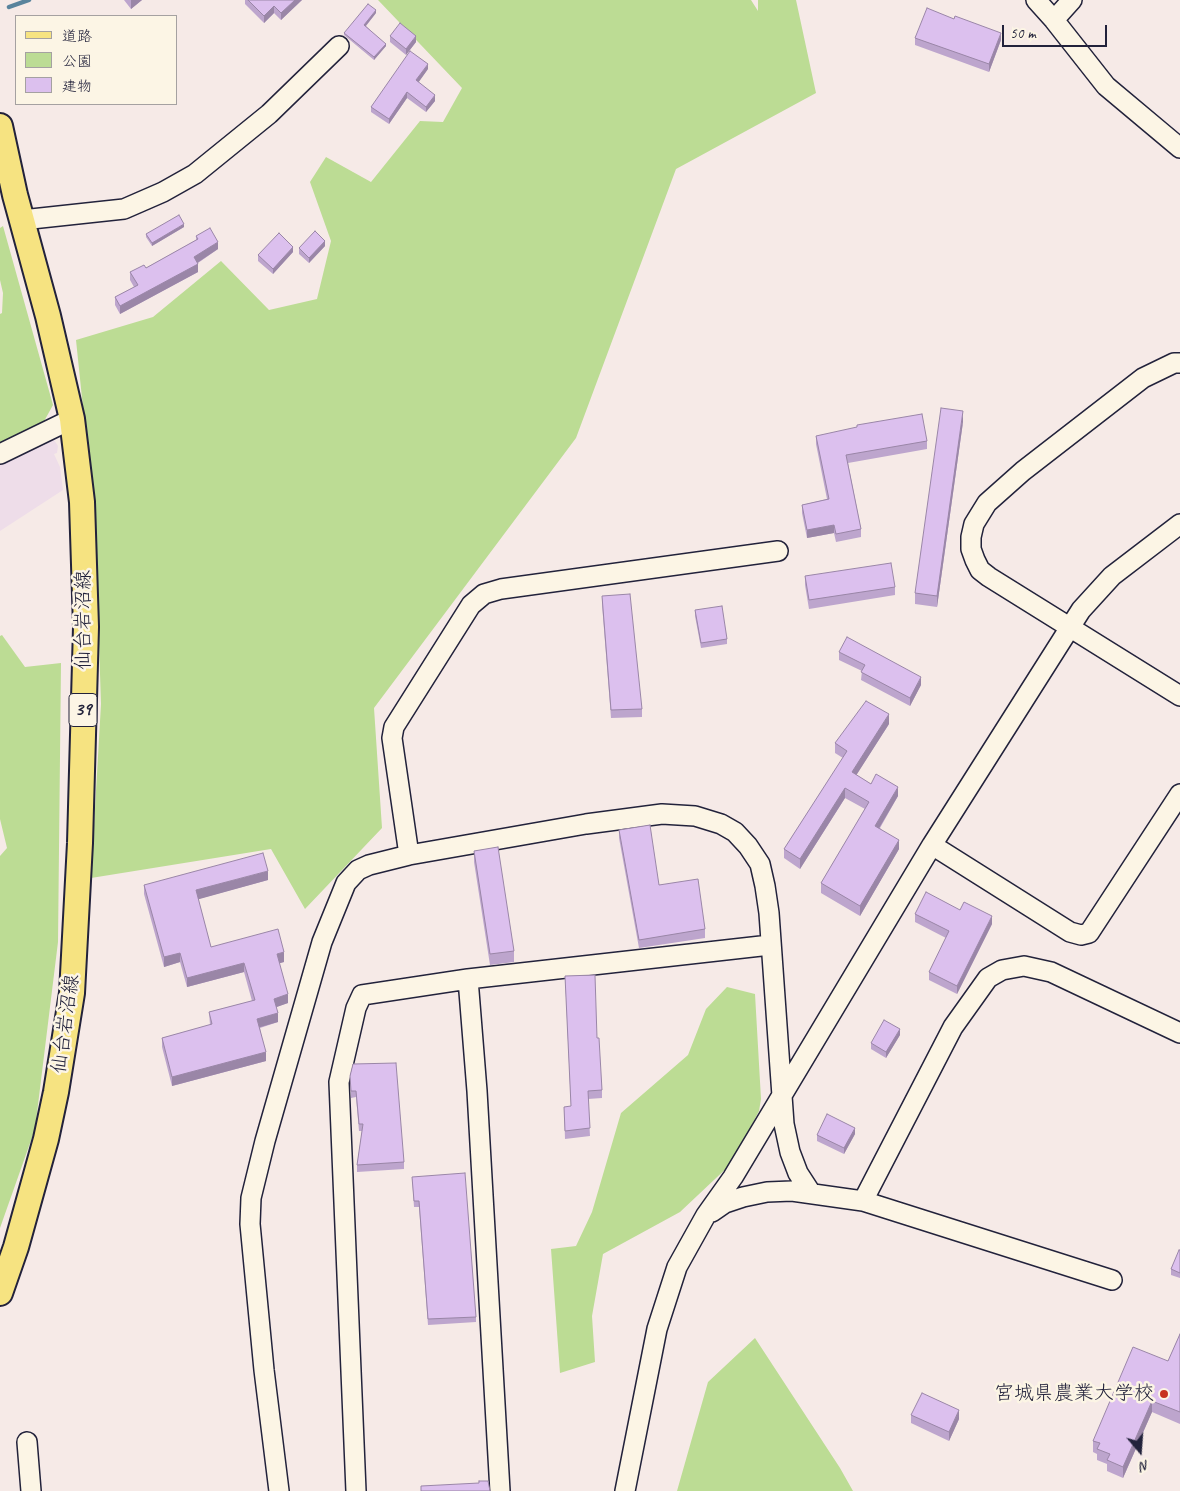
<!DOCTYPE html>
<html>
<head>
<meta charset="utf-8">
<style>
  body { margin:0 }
  #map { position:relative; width:1180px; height:1491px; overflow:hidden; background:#f6eae7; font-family:Caveat,"Klee One",sans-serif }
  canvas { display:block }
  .legend { position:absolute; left:15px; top:15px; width:162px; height:90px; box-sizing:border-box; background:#fcf5e5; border:1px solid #a5a1a1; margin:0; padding:6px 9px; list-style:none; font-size:15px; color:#22223b }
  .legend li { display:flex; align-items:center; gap:10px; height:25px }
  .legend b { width:25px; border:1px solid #a5a1a1 }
  .north { position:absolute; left:1115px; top:1426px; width:50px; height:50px; -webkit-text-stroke:4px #fcf5e5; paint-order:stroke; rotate:162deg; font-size:14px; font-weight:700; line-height:20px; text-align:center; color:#22223b }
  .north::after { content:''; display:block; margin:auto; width:18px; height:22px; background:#22223b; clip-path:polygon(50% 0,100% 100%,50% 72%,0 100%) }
  .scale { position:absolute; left:1002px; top:25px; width:105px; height:22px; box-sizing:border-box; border:2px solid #22223b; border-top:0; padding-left:6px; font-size:15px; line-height:18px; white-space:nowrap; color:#22223b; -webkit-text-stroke:4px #fcf5e5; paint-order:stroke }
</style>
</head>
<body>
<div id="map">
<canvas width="1180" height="1491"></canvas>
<ul class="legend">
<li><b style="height:6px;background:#f6e381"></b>道路</li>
<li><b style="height:14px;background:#bcdc94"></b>公園</li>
<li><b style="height:14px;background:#dcc0ee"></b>建物</li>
</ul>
<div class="north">N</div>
<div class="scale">50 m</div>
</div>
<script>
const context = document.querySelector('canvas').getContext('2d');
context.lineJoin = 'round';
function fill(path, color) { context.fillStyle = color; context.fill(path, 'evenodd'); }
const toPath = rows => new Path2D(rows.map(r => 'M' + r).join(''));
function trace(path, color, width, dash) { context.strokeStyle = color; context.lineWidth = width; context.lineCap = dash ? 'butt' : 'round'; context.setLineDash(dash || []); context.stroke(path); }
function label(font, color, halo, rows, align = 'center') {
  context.font = font + ' Caveat,"Klee One",sans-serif'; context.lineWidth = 5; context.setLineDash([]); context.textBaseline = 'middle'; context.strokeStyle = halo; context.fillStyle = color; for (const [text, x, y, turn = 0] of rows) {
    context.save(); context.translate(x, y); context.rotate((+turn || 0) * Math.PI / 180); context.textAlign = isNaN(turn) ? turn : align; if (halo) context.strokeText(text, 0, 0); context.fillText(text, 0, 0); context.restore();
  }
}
const built = toPath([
  [51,435,58,446,57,453,54,454,60,467,63,490,0,531,0,459]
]);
const green = toPath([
  [378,0,751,0,758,11,758,0,796,0,816,93,676,169,576,438,374,708,382,828,305,909,271,849,91,878,101,704,95,524,76,340,153,317,221,261,269,310,317,299,331,241,310,182,326,157,371,182,420,121,443,122,462,88],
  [3,226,53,405,37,434,0,450,0,314,2,313,3,293,0,280,0,228],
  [2,635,25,667,61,663,58,942,35,1129,0,1228,0,856,7,848,0,819,0,636],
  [727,987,755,994,761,1099,759,1111,732,1163,680,1212,603,1254,592,1316,595,1362,560,1373,551,1249,576,1246,592,1212,621,1113,688,1055,706,1009],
  [755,1338,840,1468,853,1491,677,1491,708,1382]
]);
const stream = toPath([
  [9,7,29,0]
]);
const minor = toPath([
  [1036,0,1054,20,1106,86,1180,148],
  [1054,20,1072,0],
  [22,220,124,209,163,192,195,174,269,114,339,46],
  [1180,363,1174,363,1143,378,1023,471,987,503,974,524,971,537,971,549,975,560,980,570,989,577,1180,696],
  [0,454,72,419],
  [932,845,1070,932,1081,935,1089,933,1180,794],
  [409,855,392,738,394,727,471,605,484,594,501,589,778,551],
  [468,979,770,945],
  [863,1201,953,1027,988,978,1002,970,1024,966,1051,972,1180,1033],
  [712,1212,725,1203,743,1197,767,1192,792,1191,863,1201,1112,1280],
  [27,1442,31,1491],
  [279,1491,264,1370,250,1224,251,1198,265,1141,322,942,346,883,358,870,369,865,409,855,586,824,662,814,695,816,721,824,735,832,748,846,760,864,765,886,769,913,784,1124,790,1152,798,1173,811,1193],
  [356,1491,339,1082,356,1008,362,995,468,979,477,1091,500,1491],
  [625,1491,657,1329,677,1267,706,1215,733,1177,932,845,1081,610,1112,576,1180,524]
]);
const major = toPath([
  [0,126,15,195,48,316,72,419,82,502,86,627,80,843,72,993,56,1092,46,1139,16,1247,0,1293]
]);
const wall = toPath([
  [124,0,142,0,131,9],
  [245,0,302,0,281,20,274,13,264,23,245,4],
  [376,13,366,26,386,46,374,60,344,35,344,33],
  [390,36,416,42,406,55,390,42],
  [915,38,1001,40,989,72,915,45],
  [428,69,418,82,435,101,426,112,407,98,389,124,371,112,371,107],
  [184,227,152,246,146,237,146,234],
  [196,236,218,249,198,263,198,272,120,314,115,305,115,297,134,287,130,280,130,272,146,268,196,240],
  [325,246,309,263,299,254,299,248],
  [293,252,273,274,258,261,258,255],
  [963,422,937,607,915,604,915,593],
  [816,436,927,441,927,449,848,463,861,529,861,537,836,542,834,533,807,538,802,513,802,505,827,499,816,444],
  [805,576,895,587,895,595,809,609,805,585],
  [602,596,642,709,642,717,611,718,602,604],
  [695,610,727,639,727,644,701,648,695,616],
  [839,652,921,685,910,706,861,680,862,671,839,660],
  [889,724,856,775,871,784,898,796,880,828,899,849,860,916,821,893,821,883,865,809,845,798,800,869,784,858,784,849,843,758,835,753,835,743],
  [619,830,659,885,705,929,705,938,639,948,619,838],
  [474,851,514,951,514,962,490,965,474,862],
  [268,880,198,899,211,947,284,962,279,963,288,1003,276,1007,278,1022,260,1028,266,1061,172,1086,162,1047,162,1038,210,1025,209,1012,252,1001,244,972,187,987,180,962,164,967,144,894,144,885],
  [960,910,992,924,957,994,929,980,929,972,946,938,915,922,915,914],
  [565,976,597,1038,602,1090,602,1098,588,1099,590,1136,565,1139,564,1107,571,1107],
  [900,1035,886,1058,871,1049,871,1043],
  [350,1076,404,1162,404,1169,357,1172,357,1165,362,1131,359,1131,356,1097,351,1098],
  [855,1134,844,1154,817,1141,817,1135],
  [412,1177,476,1317,476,1322,428,1325,419,1207,414,1207],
  [1180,1250,1180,1278,1171,1275,1171,1269],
  [1180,1334,1180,1424,1152,1412,1123,1478,1107,1471,1107,1464,1097,1460,1097,1454,1093,1452,1093,1441,1168,1361],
  [911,1415,959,1419,949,1441,911,1423]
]);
const shadedWall = toPath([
  [131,0,142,0,131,9],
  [295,0,302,0,281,20,281,13],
  [274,6,274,13,264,23,264,16],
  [376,10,376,13,364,28,364,25],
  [1001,33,1001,40,989,72,989,64],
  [416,36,416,42,406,55,406,49],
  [386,44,386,46,374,60,374,57],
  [428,64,428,69,416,86,416,80],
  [407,92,407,98,389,124,389,119],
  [435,95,435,101,426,112,426,107],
  [184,224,184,227,152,246,152,243],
  [325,241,325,246,309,263,309,258],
  [218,242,218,249,194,265,194,257],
  [293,247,293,252,273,274,273,269],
  [198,264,198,272,120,314,120,306],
  [963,411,963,422,937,607,937,596],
  [834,525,834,533,807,538,807,530],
  [921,677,921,685,910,706,910,698],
  [889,714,889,724,852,782,852,772],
  [898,787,898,796,875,835,875,826],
  [845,788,845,798,800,869,800,859],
  [899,840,899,849,860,916,860,906],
  [268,871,268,880,196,900,196,890],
  [992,916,992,924,957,994,957,986],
  [284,952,284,962,277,964,277,954],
  [180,953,180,962,164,967,164,957],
  [244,963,244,972,187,987,187,978],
  [288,994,288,1003,274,1008,274,999],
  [278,1013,278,1022,257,1028,257,1019],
  [900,1029,900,1035,886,1058,886,1052],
  [266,1052,266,1061,172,1086,172,1077],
  [855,1128,855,1134,844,1154,844,1148],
  [1152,1401,1152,1412,1123,1478,1123,1467],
  [959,1410,959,1419,949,1441,949,1432]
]);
const building = toPath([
  [248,0,295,0,281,13,274,6,264,16,248,0],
  [368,4,376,10,364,25,386,44,374,57,344,33,368,4],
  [927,8,954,19,955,16,1001,33,989,64,915,38,927,8],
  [400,23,416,36,406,49,390,36,400,23],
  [410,51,428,64,416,80,435,95,426,107,407,92,389,119,371,107,410,51],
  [179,215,184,224,152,243,146,234,179,215],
  [210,228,218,242,194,257,198,264,120,306,115,297,138,285,130,272,144,265,146,268,198,239,196,236,210,228],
  [315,231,325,241,309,258,299,248,315,231],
  [279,233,293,247,273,269,258,255,279,233],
  [941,408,963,411,937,596,915,593,941,408],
  [922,414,927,441,846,455,861,529,836,534,834,525,807,530,802,505,829,499,816,436,857,427,857,425,922,414],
  [891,563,895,587,809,600,805,576,891,563],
  [630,594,642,709,611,710,602,596,630,594],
  [722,606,727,639,701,643,695,610,722,606],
  [847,637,921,677,910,698,861,672,865,665,839,652,847,637],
  [866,701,889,714,852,772,871,784,876,774,898,787,875,826,899,840,860,906,821,883,869,802,845,788,800,859,784,849,847,751,835,743,866,701],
  [650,825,659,885,698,879,705,929,639,940,619,830,650,825],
  [498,847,514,951,490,954,474,851,498,847],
  [263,853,268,871,196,890,211,947,278,929,284,952,277,954,288,994,274,999,278,1013,257,1019,266,1052,172,1077,162,1038,212,1024,209,1012,255,1000,244,963,187,978,180,953,164,957,144,885,263,853],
  [926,892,960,910,964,902,992,916,957,986,929,972,949,931,915,914,926,892],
  [595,975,597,1038,599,1038,602,1090,588,1091,590,1128,565,1131,564,1107,571,1106,565,976,595,975],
  [884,1020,900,1029,886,1052,871,1043,884,1020],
  [396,1063,404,1162,357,1165,363,1124,359,1124,356,1091,351,1091,350,1076,353,1064,396,1063],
  [827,1114,855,1128,844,1148,817,1135,827,1114],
  [465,1173,476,1317,428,1319,419,1201,414,1201,412,1177,465,1173],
  [1179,1250,1180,1250,1180,1273,1171,1269,1179,1250],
  [1180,1334,1180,1412,1152,1401,1123,1467,1107,1460,1110,1454,1097,1449,1100,1443,1093,1441,1133,1347,1168,1361,1180,1334],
  [922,1393,959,1410,949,1432,911,1415,922,1393],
  [479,1481,488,1481,490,1491,421,1491,421,1486,479,1483,479,1481]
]);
const markers = [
  [1164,1394,5,"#c8321e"]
];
const shields = [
  [83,710,28]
];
const shieldNames = [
  ["39",83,710]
];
const streetNames = [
  ["仙台岩沼線",84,620,-90],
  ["仙台岩沼線",66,1024,-82]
];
const poiNames = [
  ["宮城県農業大学校",1154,1394]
];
fill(built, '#eedde9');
fill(green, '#bcdc94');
trace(stream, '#59849d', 4.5);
trace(minor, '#22223b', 22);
trace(major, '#22223b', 28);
trace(minor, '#fcf5e5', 19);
trace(major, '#f6e381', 24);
fill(wall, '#bda5cd');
fill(shadedWall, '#9a86a7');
fill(building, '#dcc0ee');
trace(building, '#9a86a7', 1);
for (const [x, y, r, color] of markers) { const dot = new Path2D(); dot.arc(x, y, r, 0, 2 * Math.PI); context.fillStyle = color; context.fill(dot); trace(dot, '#fcf5e5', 2); }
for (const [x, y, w] of shields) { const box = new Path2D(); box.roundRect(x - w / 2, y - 16.5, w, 33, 4); context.fillStyle = '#fcf5e5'; context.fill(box); trace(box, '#22223b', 1); }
label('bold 19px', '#22223b', null, shieldNames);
label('20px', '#22223b', '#fcf5e5', streetNames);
label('20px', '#22223b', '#fcf5e5', poiNames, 'right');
</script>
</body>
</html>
